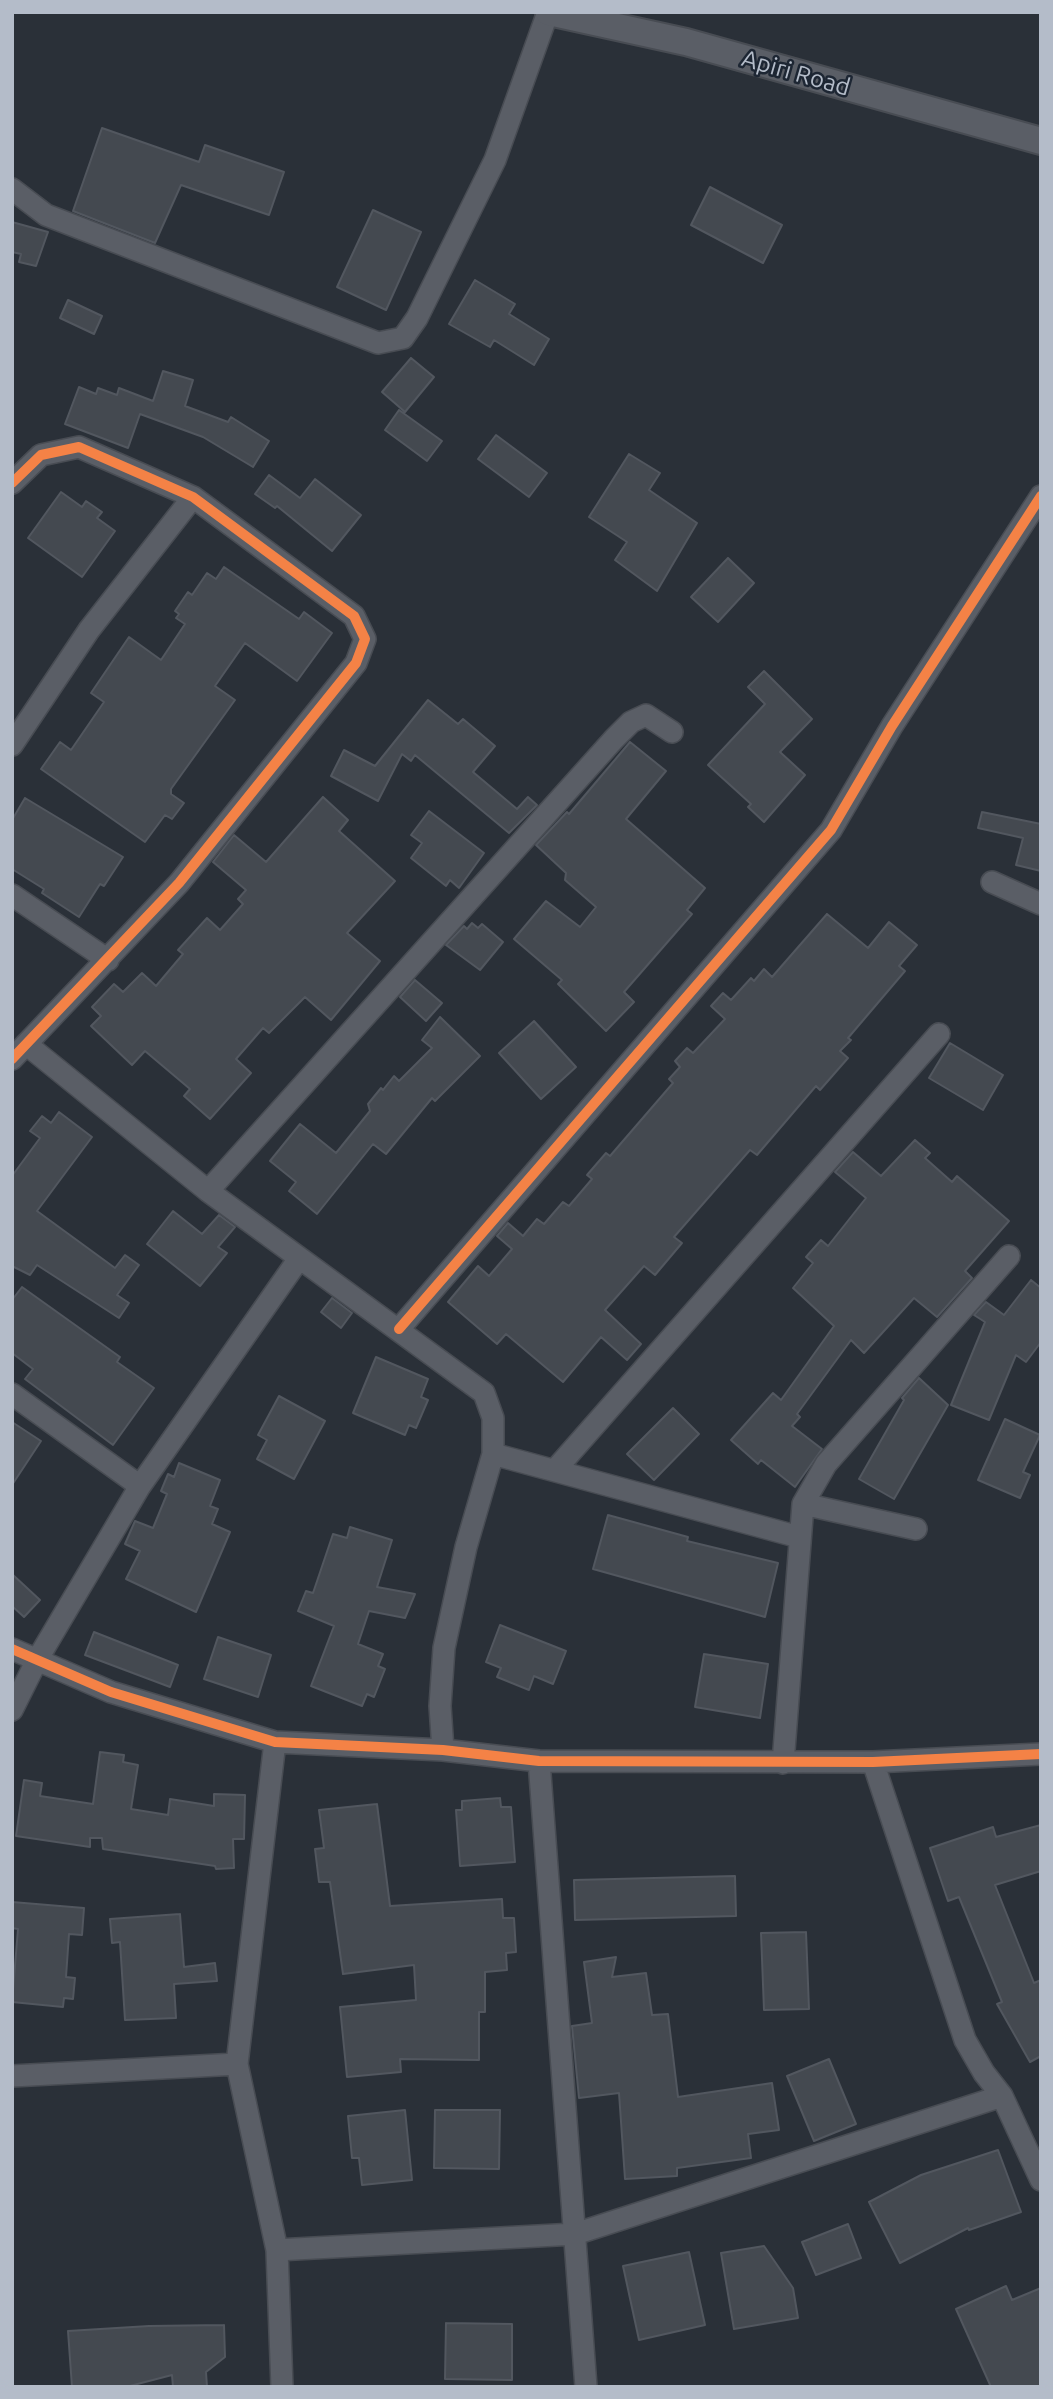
<!DOCTYPE html>
<html>
<head>
<meta charset="utf-8">
<style>
  body { margin:0 }
  #map { position:relative; width:1053px; height:2399px; overflow:hidden; background:#2a3038; font-family:Ubuntu,sans-serif }
  canvas { display:block }
  .frame { position:absolute; inset:0; border:14px solid #b4bcc9; pointer-events:none }
</style>
</head>
<body>
<div id="map">
<canvas width="1053" height="2399"></canvas>
<div class="frame"></div>
</div>
<script>
const context = document.querySelector('canvas').getContext('2d');
context.lineJoin = 'round';
function fill(path, color) { context.fillStyle = color; context.fill(path, 'evenodd'); }
const toPath = rows => new Path2D(rows.map(r => 'M' + r).join(''));
function trace(path, color, width, dash) { context.strokeStyle = color; context.lineWidth = width; context.lineCap = dash ? 'butt' : 'round'; context.setLineDash(dash || []); context.stroke(path); }
function label(font, color, halo, rows, align = 'center') {
  context.font = font + ' Ubuntu,sans-serif'; context.lineWidth = 5; context.setLineDash([]); context.textBaseline = 'middle'; context.strokeStyle = halo; context.fillStyle = color; for (const [text, x, y, turn = 0] of rows) {
    context.save(); context.translate(x, y); context.rotate((+turn || 0) * Math.PI / 180); context.textAlign = isNaN(turn) ? turn : align; if (halo) context.strokeText(text, 0, 0); context.fillText(text, 0, 0); context.restore();
  }
}
const building = toPath([
  [102,128,199,162,205,145,284,172,269,215,181,185,155,243,73,211,102,128],
  [710,187,782,225,763,263,691,225,710,187],
  [373,210,421,232,386,310,337,287,373,210],
  [12,222,48,232,36,266,19,262,21,254,12,252,12,222],
  [475,280,515,304,509,314,549,339,534,365,494,340,490,347,449,324,475,280],
  [68,300,102,316,94,334,60,318,68,300],
  [411,358,434,377,405,412,382,392,411,358],
  [163,371,193,380,185,406,228,422,231,417,269,441,253,467,203,437,140,414,128,448,65,424,79,387,96,394,98,388,117,395,119,388,153,401,163,371],
  [399,410,442,441,427,461,385,430,399,410],
  [496,435,547,473,529,497,478,459,496,435],
  [629,454,660,473,649,490,697,523,657,591,615,560,627,542,589,517,629,454],
  [269,475,300,498,315,479,361,515,332,551,277,506,275,508,255,494,269,475],
  [61,492,82,507,86,501,102,512,97,518,115,531,82,577,28,538,61,492],
  [728,558,754,583,718,622,691,597,728,558],
  [224,567,299,619,304,612,332,633,297,681,245,643,215,686,235,700,171,789,171,794,184,803,172,819,165,815,145,842,41,769,60,742,71,750,104,702,91,693,129,637,161,660,185,624,176,618,179,614,175,611,188,592,192,595,207,573,216,579,224,567],
  [764,671,812,719,780,752,805,775,764,822,748,807,751,804,708,765,765,704,748,687,764,671],
  [428,700,458,724,463,719,495,746,473,772,517,809,528,797,537,805,509,833,415,755,411,761,402,754,378,801,331,776,344,750,375,766,428,700],
  [630,742,666,771,626,819,705,888,687,910,692,914,624,992,634,1002,606,1031,558,984,562,980,514,939,546,901,580,927,596,907,565,880,566,873,536,845,567,812,569,814,630,742],
  [323,797,348,820,339,831,395,881,347,933,380,961,331,1020,305,997,269,1033,263,1028,236,1059,251,1073,210,1119,184,1096,190,1089,145,1051,132,1065,91,1026,101,1016,92,1007,114,984,123,992,142,973,156,986,183,954,178,950,207,918,220,930,243,904,238,899,246,890,213,862,234,835,266,862,323,797],
  [25,798,123,857,104,886,100,884,79,917,42,893,44,889,12,869,12,820,25,798],
  [429,811,484,853,459,888,450,880,446,886,411,858,422,843,411,835,429,811],
  [982,812,1041,824,1041,871,1016,865,1023,838,978,828,982,812],
  [827,914,868,948,889,922,917,945,899,966,905,971,848,1038,851,1040,840,1051,848,1058,820,1090,816,1086,757,1155,750,1150,674,1237,682,1243,655,1275,644,1266,605,1310,641,1344,627,1360,601,1337,563,1382,506,1334,497,1344,448,1302,478,1266,489,1276,512,1249,497,1236,508,1223,523,1236,537,1219,544,1224,563,1202,569,1206,592,1179,587,1175,606,1153,610,1156,673,1083,669,1079,680,1067,675,1061,687,1048,693,1053,725,1019,711,1006,723,993,731,1000,751,978,754,981,764,969,772,977,827,914],
  [472,923,478,928,482,924,503,942,480,970,446,945,464,926,467,929,472,923],
  [415,980,442,1003,426,1021,400,997,415,980],
  [440,1017,480,1056,435,1101,432,1098,386,1154,373,1144,317,1214,289,1191,296,1182,270,1161,300,1124,336,1153,370,1111,368,1104,381,1088,383,1090,394,1076,399,1081,432,1048,422,1040,440,1017],
  [534,1021,576,1067,541,1099,499,1053,534,1021],
  [950,1043,1003,1075,983,1110,929,1078,950,1043],
  [59,1112,92,1137,37,1211,115,1268,125,1255,139,1265,117,1295,129,1303,119,1318,37,1265,30,1275,12,1266,12,1176,40,1138,30,1131,42,1116,51,1123,59,1112],
  [915,1140,930,1153,925,1158,952,1182,957,1176,1009,1221,965,1271,972,1278,937,1317,914,1298,864,1353,851,1340,797,1414,800,1417,792,1426,822,1449,795,1487,761,1460,758,1464,731,1440,773,1393,781,1400,834,1326,793,1288,813,1263,806,1257,821,1240,828,1246,866,1198,835,1172,853,1152,881,1176,915,1140],
  [173,1211,202,1234,219,1215,235,1227,218,1247,227,1253,200,1286,147,1244,173,1211],
  [1031,1280,1041,1288,1041,1342,1026,1362,1016,1355,989,1420,951,1405,985,1322,974,1315,986,1302,1004,1315,1031,1280],
  [22,1287,120,1357,117,1362,154,1388,113,1445,25,1379,33,1369,12,1353,12,1300,22,1287],
  [332,1298,352,1313,341,1328,321,1312,332,1298],
  [376,1357,428,1379,421,1397,428,1400,416,1428,409,1425,405,1435,353,1413,376,1357],
  [919,1378,948,1405,894,1499,859,1479,904,1400,902,1398,919,1378],
  [279,1396,325,1421,294,1479,257,1459,267,1440,258,1435,279,1396],
  [673,1408,699,1434,654,1480,627,1454,673,1408],
  [1005,1419,1040,1435,1023,1472,1030,1475,1020,1498,978,1480,1005,1419],
  [12,1422,41,1441,12,1485,12,1422],
  [179,1463,220,1480,210,1506,218,1509,212,1524,230,1532,196,1612,126,1579,140,1551,125,1544,135,1521,153,1528,167,1494,161,1491,168,1474,174,1477,179,1463],
  [608,1515,688,1537,687,1541,778,1563,765,1617,593,1569,608,1515],
  [350,1527,392,1540,377,1587,415,1594,405,1618,369,1611,358,1644,383,1654,378,1666,385,1669,374,1697,367,1694,362,1706,311,1686,334,1626,298,1611,306,1591,313,1593,333,1534,347,1538,350,1527],
  [12,1574,40,1600,24,1617,12,1606,12,1574],
  [500,1625,566,1651,553,1684,534,1676,529,1690,497,1677,501,1668,486,1662,500,1625],
  [94,1632,178,1665,170,1687,85,1655,94,1632],
  [218,1637,271,1655,258,1697,204,1679,218,1637],
  [704,1654,768,1664,760,1718,695,1707,704,1654],
  [100,1752,124,1755,123,1762,138,1765,131,1809,168,1815,170,1799,214,1806,214,1794,245,1795,244,1839,233,1839,234,1868,216,1869,215,1866,103,1849,102,1838,90,1838,90,1847,16,1836,24,1780,42,1783,40,1796,93,1804,100,1752],
  [500,1798,501,1807,511,1807,515,1862,460,1866,456,1810,462,1810,462,1801,500,1798],
  [377,1804,390,1906,502,1899,503,1918,514,1918,516,1952,506,1953,507,1970,485,1972,485,2012,479,2012,479,2060,400,2059,401,2072,347,2077,340,2007,416,2000,414,1965,343,1974,330,1882,319,1882,315,1849,324,1848,319,1810,377,1804],
  [1041,1825,1041,1871,995,1885,1034,1983,1041,1980,1041,2056,1030,2062,997,2004,1002,2002,959,1897,948,1901,930,1848,993,1827,996,1837,1041,1825],
  [735,1876,736,1916,575,1920,574,1880,735,1876],
  [12,1902,84,1908,82,1935,69,1934,66,1977,75,1978,73,1999,64,1998,63,2007,12,2002,18,1929,12,1928,12,1902],
  [180,1914,184,1967,215,1963,217,1981,174,1984,176,2018,125,2020,120,1942,112,1943,110,1919,180,1914],
  [806,1932,809,2009,764,2010,761,1933,806,1932],
  [616,1957,612,1977,646,1973,652,2015,668,2014,678,2097,772,2083,779,2130,748,2134,751,2158,677,2168,677,2176,625,2179,619,2093,579,2098,572,2026,592,2023,584,1962,616,1957],
  [829,2059,856,2124,814,2141,787,2076,829,2059],
  [405,2110,412,2180,362,2185,359,2158,352,2158,348,2116,405,2110],
  [435,2110,500,2110,499,2169,434,2168,435,2110],
  [998,2150,1021,2212,969,2230,968,2228,900,2263,869,2202,921,2175,998,2150],
  [848,2224,861,2258,816,2275,802,2242,848,2224],
  [764,2246,793,2288,798,2318,734,2329,721,2253,764,2246],
  [689,2252,705,2325,639,2340,623,2266,689,2252],
  [1006,2286,1012,2300,1041,2288,1041,2387,991,2387,956,2309,1006,2286],
  [446,2323,512,2324,512,2380,445,2379,446,2323],
  [224,2325,225,2357,206,2372,207,2387,173,2387,172,2375,126,2387,72,2387,68,2331,149,2326,224,2325]
]);
const minor = toPath([
  [12,189,46,215,378,343,403,338,417,318,495,160,548,12],
  [12,483,41,455,79,447,193,497,354,616,365,639,356,663,179,883,12,1059],
  [12,745,89,630,193,497],
  [992,882,1041,904],
  [12,895,108,960],
  [26,1044,208,1191,484,1393,493,1418,493,1454,466,1547,444,1648,440,1706,443,1750],
  [208,1191,614,739,631,722,646,715,672,732],
  [399,1329,831,830,892,726,1041,496],
  [12,1394,140,1486],
  [493,1454,799,1537],
  [555,1470,939,1034],
  [803,1504,916,1529],
  [12,1649,111,1692,275,1742,443,1750,539,1761,873,1762,1041,1754],
  [12,1710,37,1660,140,1486,298,1260],
  [275,1742,237,2064,277,2250,282,2387],
  [539,1761,586,2387],
  [873,1762,965,2040,984,2073,1002,2096,1041,2180],
  [783,1763,803,1504,826,1464,1009,1256],
  [12,2076,237,2064],
  [277,2250,575,2234,1002,2096]
]);
const tertiary = toPath([
  [549,12,686,42,1041,141]
]);
const cycleway = toPath([
  [12,483,41,455,79,447,193,497,354,616,365,639,356,663,179,883,12,1059],
  [399,1329,831,830,892,726,1041,496],
  [12,1649,111,1692,275,1742,443,1750,539,1761,873,1762,1041,1754]
]);
const streetNames = [
  ["Apiri Road",796,73,16]
];
fill(building, '#444950');
trace(building, '#52575f', 2);
trace(minor, '#484c53', 24);
trace(tertiary, '#484c53', 30);
trace(minor, '#5a5e66', 21);
trace(tertiary, '#5a5e66', 26);
trace(cycleway, '#f48246', 10);
label('24px', '#b4bcc9', '#1d2633', streetNames);
</script>
</body>
</html>
